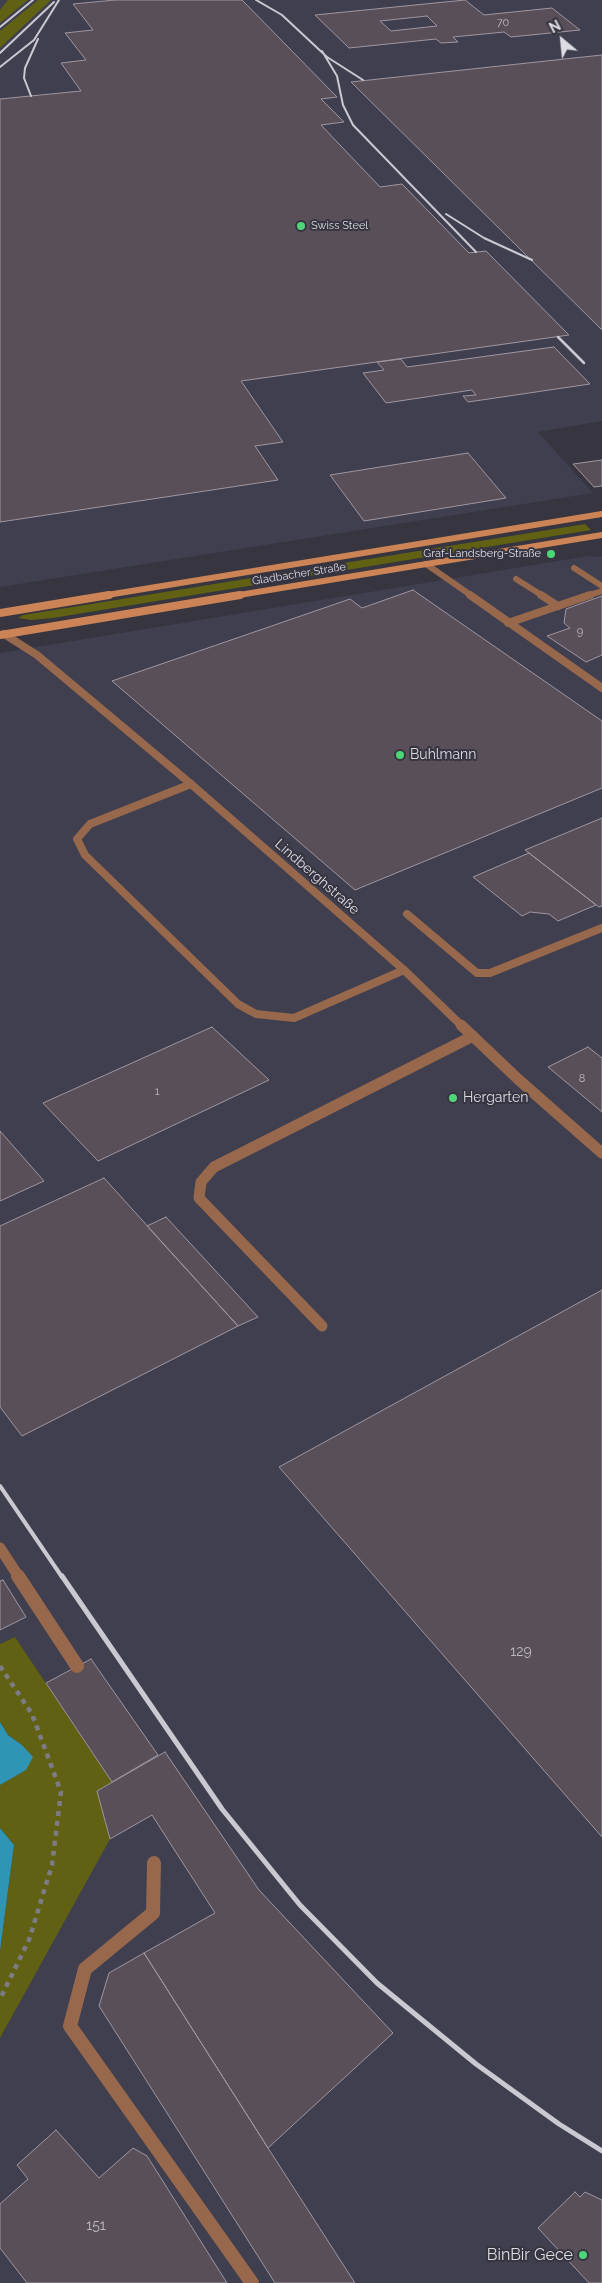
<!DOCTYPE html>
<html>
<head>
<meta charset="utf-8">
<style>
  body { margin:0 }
  #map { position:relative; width:602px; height:2283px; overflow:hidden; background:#363540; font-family:Raleway,sans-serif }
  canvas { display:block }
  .north { position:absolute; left:537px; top:15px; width:50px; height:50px; -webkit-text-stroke:4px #363540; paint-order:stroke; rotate:332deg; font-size:14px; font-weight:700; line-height:20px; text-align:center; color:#dddce4 }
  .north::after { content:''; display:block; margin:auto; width:18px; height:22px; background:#dddce4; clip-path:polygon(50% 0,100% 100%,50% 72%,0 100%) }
</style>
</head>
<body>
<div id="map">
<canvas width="602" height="2283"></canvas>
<div class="north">N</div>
</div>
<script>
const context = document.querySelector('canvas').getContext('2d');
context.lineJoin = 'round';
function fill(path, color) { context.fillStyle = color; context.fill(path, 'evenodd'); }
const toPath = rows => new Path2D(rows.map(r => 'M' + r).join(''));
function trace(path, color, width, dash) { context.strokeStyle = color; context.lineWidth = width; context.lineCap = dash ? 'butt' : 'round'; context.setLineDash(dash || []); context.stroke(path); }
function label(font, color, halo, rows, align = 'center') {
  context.font = font + ' Raleway,sans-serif'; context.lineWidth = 4; context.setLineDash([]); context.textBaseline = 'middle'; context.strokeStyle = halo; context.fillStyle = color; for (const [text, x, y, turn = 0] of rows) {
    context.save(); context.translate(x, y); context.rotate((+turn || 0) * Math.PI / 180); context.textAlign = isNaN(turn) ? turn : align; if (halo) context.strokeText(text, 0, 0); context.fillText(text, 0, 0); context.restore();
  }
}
const built = toPath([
  [0,0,602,0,602,421,538,432,593,493,0,587],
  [588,556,602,557,602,2283,0,2283,0,2038,109,1839,97,1791,112,1782,15,1637,0,1644,0,653]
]);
const green = toPath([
  [8,0,28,0,0,23,0,10],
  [38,0,51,0,0,48,0,31],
  [585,524,591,530,53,618,31,620,18,618,23,615],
  [15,1637,112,1782,97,1791,110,1839,0,2038,0,1951,14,1845,0,1828,0,1785,25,1770,22,1745,8,1735,0,1722,0,1644]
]);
const water = toPath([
  [0,1722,8,1735,22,1745,33,1757,26,1770,0,1785],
  [0,1828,14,1845,0,1951]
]);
const building = toPath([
  [115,0,242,0,337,97,321,99,344,122,321,125,380,187,402,184,469,253,486,251,569,335,241,381,283,442,255,446,278,480,0,522,0,99,81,91,61,63,86,60,65,33,93,30,73,4,115,0],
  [465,0,484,15,552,8,580,30,511,37,504,32,453,37,458,42,441,43,436,39,349,48,315,15,465,0],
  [427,16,437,26,391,31,380,21,427,16],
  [602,55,602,330,351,82,602,55],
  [554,347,590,384,468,402,463,396,476,395,472,390,386,403,363,373,384,370,377,362,401,359,407,367,554,347],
  [468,453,506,498,364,521,330,475,468,453],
  [602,460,602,486,594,487,573,464,602,460],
  [413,590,602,721,602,788,355,890,112,681,350,599,362,608,413,590],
  [602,596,602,655,586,662,547,636,570,628,564,623,566,609,602,596],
  [602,818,602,906,599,907,525,850,602,818],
  [529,853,596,905,558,921,549,914,530,912,522,916,473,877,529,853],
  [212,1027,269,1080,98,1161,43,1103,212,1027],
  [588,1047,602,1058,602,1112,548,1067,588,1047],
  [0,1131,44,1181,0,1201,0,1131],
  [104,1178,238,1326,22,1436,0,1407,0,1226,104,1178],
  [166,1217,258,1317,238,1326,147,1226,166,1217],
  [602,1290,602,1837,279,1467,602,1290],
  [3,1580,26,1617,0,1630,0,1581,3,1580],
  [91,1659,158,1755,112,1782,46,1683,91,1659],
  [165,1752,259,1890,393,2033,268,2148,144,1953,215,1913,152,1815,110,1839,97,1791,165,1752],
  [144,1953,268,2148,355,2283,275,2283,99,2006,109,1973,144,1953],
  [56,2130,99,2178,133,2148,147,2156,227,2283,27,2283,0,2248,0,2204,28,2179,17,2165,56,2130],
  [575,2192,580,2197,585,2192,602,2200,602,2283,589,2283,538,2228,575,2192]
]);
const path = toPath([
  [0,1666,32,1714,61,1792,52,1865,29,1940,0,1999]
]);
const laneFar3 = toPath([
  [426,564,472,596],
  [574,568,602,586],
  [516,579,543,596],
  [586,596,602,591]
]);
const laneFar2 = toPath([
  [470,595,602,688],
  [541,595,558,606],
  [508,623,590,595],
  [191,784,90,824,77,839,85,855,238,1004,256,1014,294,1018,404,970],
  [407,914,477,973,490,973,602,928]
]);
const laneFar1 = toPath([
  [322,1326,199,1198,201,1182,214,1167,473,1036],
  [0,1548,19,1577]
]);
const lane = toPath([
  [18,1576,77,1666],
  [154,1863,153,1913,85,1969,70,2026,252,2283]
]);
const streetFar1 = toPath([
  [4,634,37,655,191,784,404,970,462,1026]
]);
const street = toPath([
  [461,1025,519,1080,602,1153]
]);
const secondaryFar1 = toPath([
  [101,596,602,514],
  [233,596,602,535]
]);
const secondary = toPath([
  [0,613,109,595],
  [0,635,240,595]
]);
const railFar3 = toPath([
  [256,0,282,15,327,57,363,80],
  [0,27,33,0],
  [322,51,337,76,343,105,353,125,476,252],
  [0,53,54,2],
  [0,67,34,40,59,0],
  [31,96,24,78,25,68,38,39],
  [446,214,484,238,532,260]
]);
const railFar2 = toPath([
  [558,337,584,363]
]);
const railFar1 = toPath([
  [0,1486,62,1577]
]);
const rail = toPath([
  [62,1576,222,1809,300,1905,377,1983,476,2064,559,2124,602,2151]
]);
const markers = [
  [301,226,5,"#4cd676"],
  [551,554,5,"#4cd676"],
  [400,755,5,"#4cd676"],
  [453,1098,5,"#4cd676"],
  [583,2255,5,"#4cd676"]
];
const numberNames = [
  ["70",503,23],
  ["9",580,632],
  ["8",582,1079],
  ["1",157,1092]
];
const farPoinames = [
  ["Swiss Steel",311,226],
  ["Graf-Landsberg-Straße",541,554,"right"]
];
const farStreetnames = [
  ["Gladbacher Straße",299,574,-9]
];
const poiNames = [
  ["Buhlmann",410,755],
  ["Hergarten",463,1098]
];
const streetNames = [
  ["Lindberghstraße",317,877,41]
];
const nearNumbernames = [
  ["129",521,1652],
  ["151",96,2226]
];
const nearPoinames = [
  ["BinBir Gece",573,2255]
];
fill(built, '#3f3f50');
fill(green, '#606112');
fill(water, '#3095b5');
fill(building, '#584f58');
trace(building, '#9f96a0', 1);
trace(path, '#7d7c86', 4.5, [5, 5]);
trace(laneFar3, '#97684c', 6);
trace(laneFar2, '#97684c', 8);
trace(laneFar1, '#97684c', 11);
trace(lane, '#97684c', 14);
trace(streetFar1, '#97684c', 8);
trace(street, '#97684c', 11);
trace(secondaryFar1, '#cc8355', 6);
trace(secondary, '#cc8355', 8);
trace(railFar3, '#cac9d1', 2);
trace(railFar2, '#cac9d1', 2.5);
trace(railFar1, '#cac9d1', 4);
trace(rail, '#cac9d1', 5);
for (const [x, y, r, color] of markers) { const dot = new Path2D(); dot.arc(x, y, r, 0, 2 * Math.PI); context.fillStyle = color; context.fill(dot); trace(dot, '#363540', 2); }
label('11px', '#bcb9c1', null, numberNames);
label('11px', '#dddce4', '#363540', farPoinames, 'left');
label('11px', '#dddce4', '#363540', farStreetnames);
label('14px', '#dddce4', '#363540', poiNames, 'left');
label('14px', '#dddce4', '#363540', streetNames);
label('14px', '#bcb9c1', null, nearNumbernames);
label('16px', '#dddce4', '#363540', nearPoinames, 'right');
</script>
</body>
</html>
